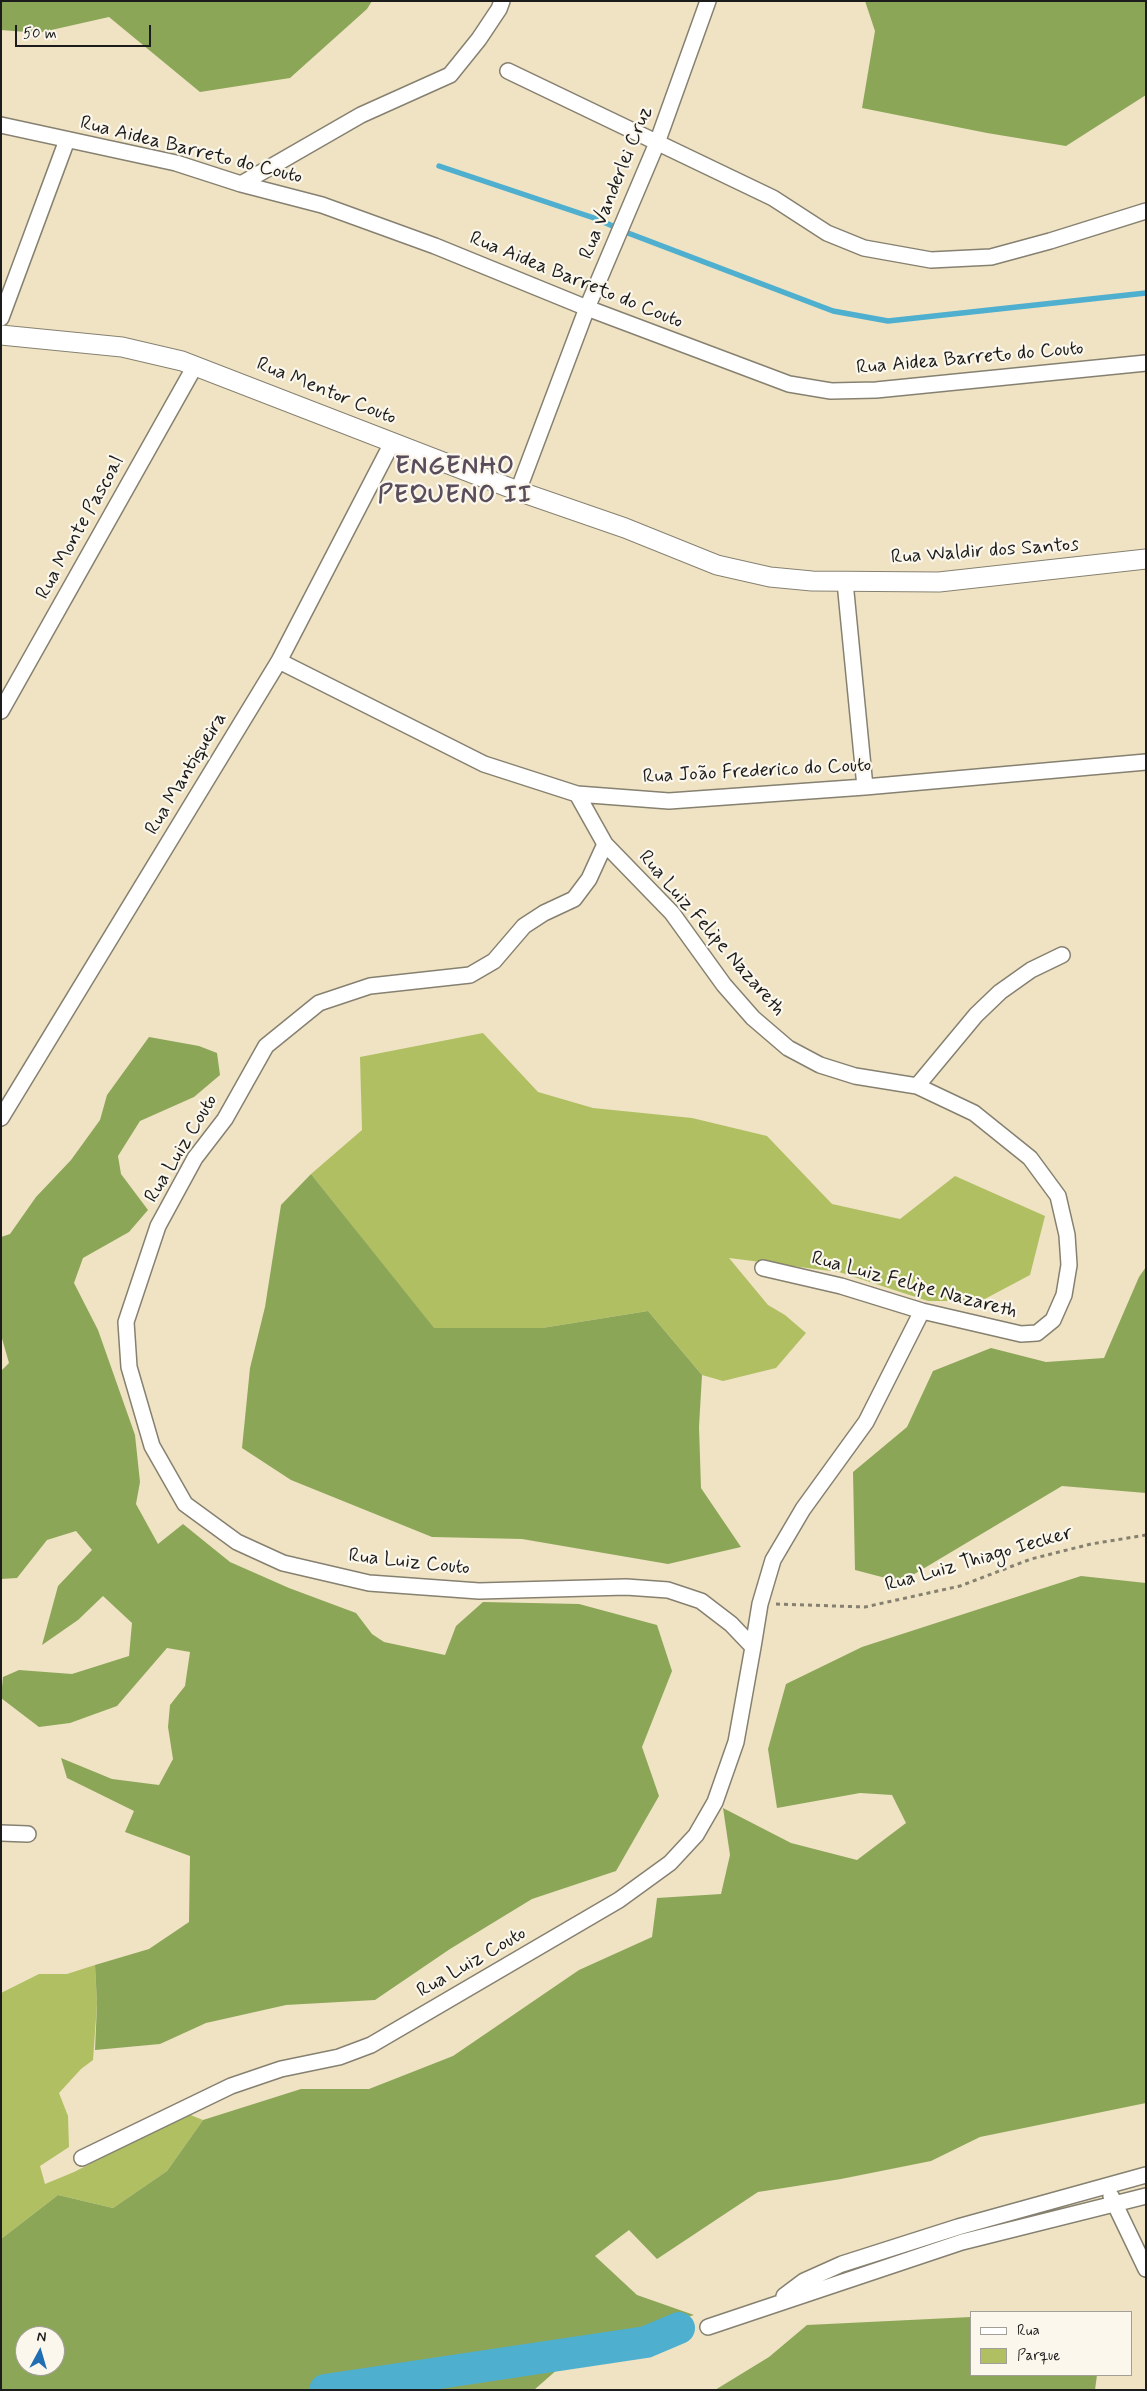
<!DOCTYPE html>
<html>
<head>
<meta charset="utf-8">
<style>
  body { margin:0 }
  #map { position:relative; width:1147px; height:2391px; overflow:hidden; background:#efe3c4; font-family:Mynerve,sans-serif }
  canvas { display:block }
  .frame { position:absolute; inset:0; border:2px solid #1c1c1c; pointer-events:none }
  .legend { position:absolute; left:970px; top:2311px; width:162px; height:65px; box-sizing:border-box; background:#fbf7ec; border:1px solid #a29f99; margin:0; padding:6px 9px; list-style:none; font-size:15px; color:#1c1c1c }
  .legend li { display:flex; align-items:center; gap:10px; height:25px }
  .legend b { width:25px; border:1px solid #a29f99 }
  .north { position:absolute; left:15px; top:2326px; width:50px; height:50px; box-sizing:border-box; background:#fbf7ec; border:1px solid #a29f99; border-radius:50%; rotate:6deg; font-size:14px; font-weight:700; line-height:20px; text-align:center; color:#1c1c1c }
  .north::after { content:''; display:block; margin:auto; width:18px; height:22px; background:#1f6fb2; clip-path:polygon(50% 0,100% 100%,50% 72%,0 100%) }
  .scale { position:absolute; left:15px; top:25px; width:136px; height:22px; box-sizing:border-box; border:2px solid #1c1c1c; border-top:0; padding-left:6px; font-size:15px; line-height:18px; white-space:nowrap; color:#1c1c1c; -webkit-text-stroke:4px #fbf7ec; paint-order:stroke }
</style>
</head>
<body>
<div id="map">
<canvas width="1147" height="2391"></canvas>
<div class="frame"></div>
<ul class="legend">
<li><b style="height:6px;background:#fff"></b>Rua</li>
<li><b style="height:14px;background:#b0bf62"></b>Parque</li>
</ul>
<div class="north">N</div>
<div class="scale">50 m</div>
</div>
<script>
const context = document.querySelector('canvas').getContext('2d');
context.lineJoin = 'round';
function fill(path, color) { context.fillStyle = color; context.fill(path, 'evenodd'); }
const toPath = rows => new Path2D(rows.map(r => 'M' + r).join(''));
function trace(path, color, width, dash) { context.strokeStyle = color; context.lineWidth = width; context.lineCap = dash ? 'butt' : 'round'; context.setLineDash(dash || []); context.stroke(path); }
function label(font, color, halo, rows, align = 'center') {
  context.font = font + ' Mynerve,sans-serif'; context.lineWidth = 4.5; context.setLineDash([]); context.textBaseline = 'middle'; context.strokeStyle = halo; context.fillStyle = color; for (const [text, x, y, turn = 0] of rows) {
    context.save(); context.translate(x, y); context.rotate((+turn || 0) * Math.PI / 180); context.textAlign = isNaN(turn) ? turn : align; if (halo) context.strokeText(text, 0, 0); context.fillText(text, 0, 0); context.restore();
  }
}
const green = toPath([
  [483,1033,538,1092,593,1108,692,1118,767,1136,832,1204,900,1219,955,1176,1045,1216,1030,1275,981,1301,928,1301,839,1272,729,1258,768,1305,785,1315,806,1333,776,1368,723,1381,702,1375,648,1311,542,1328,434,1329,311,1174,362,1130,360,1057],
  [95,1965,97,2004,93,2060,81,2069,59,2093,68,2116,69,2147,40,2166,45,2184,74,2172,188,2114,203,2120,167,2171,113,2208,58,2195,1,2239,1,1993,39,1974,67,1974]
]);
const forest = toPath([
  [1,1,372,1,367,9,290,78,200,92,109,17,38,33,1,30],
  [865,1,1146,1,1146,95,1066,146,987,133,862,108,875,31],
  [149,1037,199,1046,217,1053,220,1075,194,1097,140,1121,118,1156,121,1174,148,1210,129,1232,83,1258,74,1283,98,1330,135,1435,140,1482,136,1504,158,1544,183,1524,230,1562,289,1588,356,1613,372,1634,384,1642,445,1655,456,1626,483,1602,579,1604,657,1625,672,1671,642,1747,659,1796,616,1871,532,1899,450,1949,375,2000,286,2005,206,2023,160,2044,95,2050,97,2004,95,1965,149,1949,189,1922,190,1856,125,1832,134,1811,67,1778,61,1758,112,1779,159,1785,173,1759,168,1727,170,1705,185,1686,190,1652,167,1648,117,1706,70,1723,39,1727,1,1698,3,1677,19,1670,72,1674,129,1656,132,1623,103,1596,78,1620,42,1645,58,1586,92,1550,76,1531,47,1540,17,1578,1,1579,1,1371,9,1363,1,1335,1,1237,10,1234,36,1197,71,1160,100,1120,107,1095],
  [311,1174,434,1328,542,1328,648,1311,702,1375,699,1427,701,1488,741,1547,668,1564,522,1539,432,1537,291,1480,242,1448,250,1368,265,1307,281,1205],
  [1146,1267,1146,1493,1062,1486,901,1582,855,1570,853,1472,907,1427,933,1371,991,1348,1046,1362,1104,1358,1139,1277],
  [1081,1576,1146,1583,1146,2103,980,2137,931,2161,841,2179,758,2192,657,2259,629,2230,595,2256,637,2295,694,2315,583,2347,534,2390,1,2390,1,2239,58,2195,113,2208,167,2171,203,2120,301,2089,369,2089,453,2056,579,1970,652,1937,657,1898,721,1894,730,1855,723,1808,791,1843,857,1860,906,1823,892,1795,860,1793,777,1808,768,1749,786,1684,862,1647],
  [25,2336,55,2336,55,2366,25,2366],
  [971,2317,971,2375,1097,2375,1095,2390,715,2390,769,2357,807,2325]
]);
const stream = toPath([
  [439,166,597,219,628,233,833,311,888,321,1146,293]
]);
const river = toPath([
  [325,2390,646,2342,679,2328]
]);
const path = toPath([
  [776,1604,865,1607,960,1586,1031,1559,1091,1544,1146,1535]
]);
const minor = toPath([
  [508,71,773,198,827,233,864,248,931,260,991,257,1050,241,1146,211],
  [1,125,176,163,241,184,322,205,435,246,587,308,789,384,831,391,876,390,1146,363],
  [241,184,361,115,450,75,479,39,499,9,502,1],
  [1,318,67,140],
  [518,491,587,308,657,143,708,1],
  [845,582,865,787],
  [279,661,484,764,577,794,669,801,865,787,1146,762],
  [1,711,195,366],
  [577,794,605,844,672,913,724,985,753,1018,788,1048,820,1065,855,1076,917,1086,974,1113,1030,1158,1058,1196,1067,1235,1069,1265,1064,1295,1053,1320,1037,1333,1021,1334,922,1311,841,1286,763,1268],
  [917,1086,976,1015,1000,992,1031,970,1062,955],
  [1,1118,279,661,392,443],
  [753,1647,760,1604,773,1560,803,1509,866,1422,922,1311],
  [1,1833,28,1834],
  [82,2158,231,2086,281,2069,339,2057,371,2045,619,1900,670,1863,696,1835,715,1802,736,1742,753,1647,731,1624,701,1601,668,1590,626,1587,479,1591,369,1583,283,1563,237,1542,185,1504,152,1446,129,1367,126,1322,158,1226,195,1158,225,1119,266,1046,319,1003,370,986,470,975,494,961,524,926,544,913,574,899,589,879,605,844],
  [1111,2196,1146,2269],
  [784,2296,804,2281,842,2264,958,2227,1146,2175],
  [708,2327,962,2242,1146,2196]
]);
const tertiary = toPath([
  [1,335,122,347,182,361,518,491,625,528,717,565,770,577,812,581,939,582,1146,559]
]);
const streetNames = [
  ["Rua Aidea Barreto do Couto",191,151,14],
  ["Rua Vanderlei Cruz",617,183,-68],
  ["Rua Aidea Barreto do Couto",576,281,22],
  ["Rua Aidea Barreto do Couto",970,359,-5],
  ["Rua Mentor Couto",326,392,22],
  ["Rua Monte Pascoal",81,528,-61],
  ["Rua Waldir dos Santos",985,552,-4],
  ["Rua João Frederico do Couto",757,772,-3],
  ["Rua Mantiqueira",187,774,-59],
  ["Rua Luiz Felipe Nazareth",711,934,49],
  ["Rua Luiz Couto",182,1149,-59],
  ["Rua Luiz Felipe Nazareth",914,1286,15],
  ["Rua Luiz Thiago Iecker",979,1560,-16],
  ["Rua Luiz Couto",409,1563,6],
  ["Rua Luiz Couto",472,1963,-30]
];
const districtNames = [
  ["ENGENHO",455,468],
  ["PEQUENO II",455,497]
];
fill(green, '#b0bf62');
fill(forest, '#8ca658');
trace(stream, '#4fafce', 5.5);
trace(river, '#4fafce', 32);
trace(minor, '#868070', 18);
trace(tertiary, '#868070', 21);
trace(path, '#868070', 3, [4, 4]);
trace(minor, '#fff', 15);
trace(tertiary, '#fff', 19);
label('20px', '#1c1c1c', '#fbf7ec', streetNames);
context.letterSpacing = '1px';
label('bold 25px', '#594c5b', '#fbf7ec', districtNames);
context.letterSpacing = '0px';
</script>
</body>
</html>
